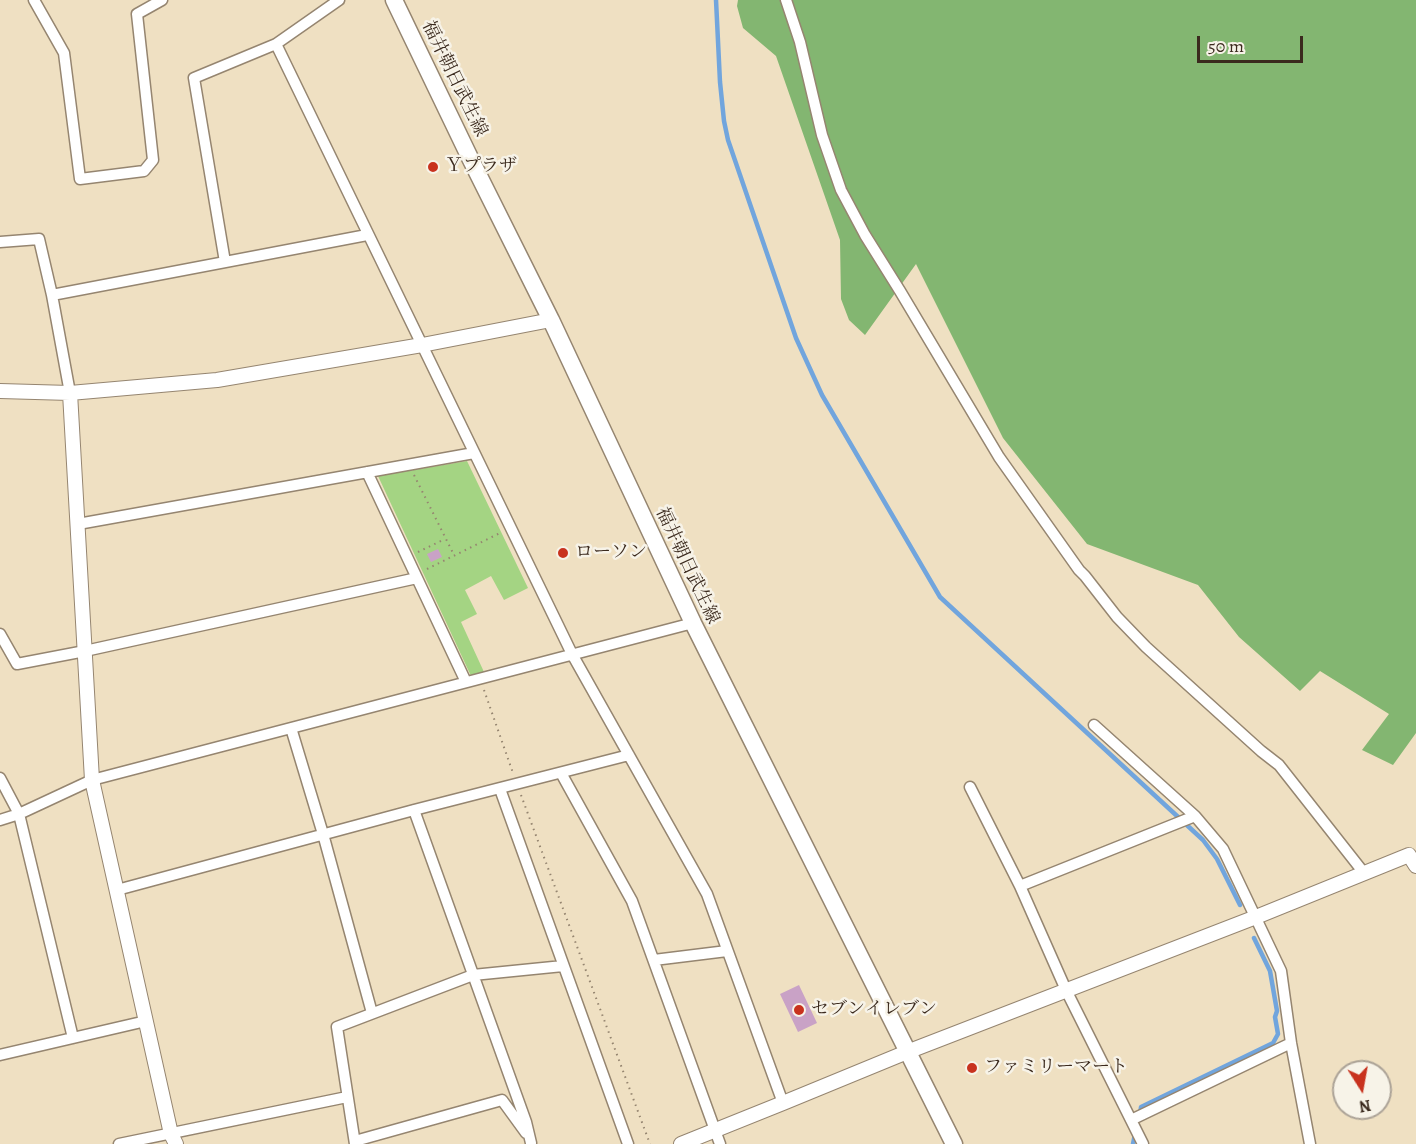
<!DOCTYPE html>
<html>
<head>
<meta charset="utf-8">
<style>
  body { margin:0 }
  #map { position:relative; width:1416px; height:1144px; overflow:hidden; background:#efe0c2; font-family:Alegreya,serif }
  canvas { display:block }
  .north { position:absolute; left:1332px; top:1060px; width:60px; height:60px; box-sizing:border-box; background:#f7f3e8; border:2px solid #aca397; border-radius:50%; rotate:169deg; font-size:16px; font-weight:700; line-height:24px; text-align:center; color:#3b2a1e }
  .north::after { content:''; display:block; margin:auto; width:21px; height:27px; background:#c8321e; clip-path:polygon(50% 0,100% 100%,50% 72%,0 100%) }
  .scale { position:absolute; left:1197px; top:36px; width:106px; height:27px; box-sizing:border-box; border:3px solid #3b2a1e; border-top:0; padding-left:8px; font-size:18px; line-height:21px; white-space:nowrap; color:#3b2a1e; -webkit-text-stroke:4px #f7f3e8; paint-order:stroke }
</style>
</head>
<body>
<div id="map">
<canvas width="1416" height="1144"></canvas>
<div class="north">N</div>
<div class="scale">50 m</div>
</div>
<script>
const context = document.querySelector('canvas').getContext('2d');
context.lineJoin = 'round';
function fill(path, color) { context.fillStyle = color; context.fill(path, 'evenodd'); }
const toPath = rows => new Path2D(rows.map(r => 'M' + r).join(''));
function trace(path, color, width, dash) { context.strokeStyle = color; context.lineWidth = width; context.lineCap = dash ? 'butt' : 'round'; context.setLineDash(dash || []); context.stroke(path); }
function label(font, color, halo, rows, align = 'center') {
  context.font = font + ' Alegreya,"Noto Serif JP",serif'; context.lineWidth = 5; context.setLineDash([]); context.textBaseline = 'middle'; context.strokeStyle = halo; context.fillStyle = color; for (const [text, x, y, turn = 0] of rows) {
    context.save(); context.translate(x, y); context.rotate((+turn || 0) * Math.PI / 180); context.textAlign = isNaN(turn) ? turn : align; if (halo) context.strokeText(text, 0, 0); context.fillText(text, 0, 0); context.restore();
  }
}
const green = toPath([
  [467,461,528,588,504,600,491,576,465,590,477,614,461,622,484,672,471,676,378,476]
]);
const forest = toPath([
  [738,0,1416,0,1416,733,1393,765,1362,750,1389,714,1320,671,1300,691,1239,637,1198,585,1087,544,1003,438,916,264,865,335,849,320,841,299,840,240,776,56,743,28,737,6]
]);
const stream = toPath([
  [716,0,720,82,724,121,728,140,796,338,822,395,940,597,1203,840,1217,859,1240,905],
  [1140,1114,1141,1107,1273,1043,1278,1034,1275,1017,1277,1011,1270,971,1254,938],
  [1133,1144,1135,1134]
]);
const building = toPath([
  [438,549,442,557,431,562,427,554],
  [799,985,817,1023,798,1032,780,994]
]);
const path = toPath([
  [414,475,454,555],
  [418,552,445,539],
  [427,569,500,533],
  [484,690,513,773],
  [521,795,650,1144]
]);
const minor = toPath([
  [34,0,64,53,80,179,144,171,153,160,137,14,162,0],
  [786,0,800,42,822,135,841,190,865,235,900,291,999,457,1079,570,1085,576,1117,617,1146,647,1261,751,1279,765,1364,873],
  [276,44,572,654,707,894,783,1103],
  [0,242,39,239,52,295,70,393],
  [225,262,194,78,276,44,339,0],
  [52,295,367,235],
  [367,472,466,682],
  [78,524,474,453],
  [0,634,17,664,85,651,417,578],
  [1094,725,1195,816,1223,849,1281,971,1291,1043,1310,1144],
  [291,728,323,834,372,1013],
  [561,773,632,901,720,1144],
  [0,778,19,814,73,1038],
  [970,787,1020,886,1066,990,1143,1144],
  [500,789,628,1144],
  [414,810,526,1122,531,1143],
  [0,820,19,814,92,780,693,623],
  [1020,886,1195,816],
  [117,890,414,810,629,755],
  [654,960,727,951],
  [0,1055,146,1021],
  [1131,1120,1291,1043],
  [355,1141,502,1100,526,1133],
  [119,1144,347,1097],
  [355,1144,337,1027,473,975,563,966]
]);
const tertiary = toPath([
  [0,391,70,393,217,380,422,345,551,320],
  [70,393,92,780,171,1134,176,1144],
  [681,1144,783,1103,907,1052,1256,917,1409,855,1416,866]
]);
const primary = toPath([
  [394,0,470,158,551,320,693,623,954,1144]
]);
const markers = [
  [433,167,6,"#c8321e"],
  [563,553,6,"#c8321e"],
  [799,1010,6,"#c8321e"],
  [972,1068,6,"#c8321e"]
];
const streetNames = [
  ["福井朝日武生線",454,79,64],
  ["福井朝日武生線",687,566,65]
];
const poiNames = [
  ["Ｙプラザ",445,167],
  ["ローソン",575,553],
  ["セブンイレブン",811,1010],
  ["ファミリーマート",984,1068]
];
fill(green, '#a4d483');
fill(forest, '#83b671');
trace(stream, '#71a5dd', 4.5);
fill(building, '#c9a2c6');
trace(minor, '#958570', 13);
trace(tertiary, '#958570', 16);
trace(primary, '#958570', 19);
trace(path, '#958570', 2, [1.5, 4.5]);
trace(minor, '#fff', 10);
trace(tertiary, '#fff', 14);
trace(primary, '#fff', 16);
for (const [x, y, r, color] of markers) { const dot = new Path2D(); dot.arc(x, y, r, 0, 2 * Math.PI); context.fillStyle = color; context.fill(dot); trace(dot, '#f7f3e8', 2); }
label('18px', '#3b2a1e', '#f7f3e8', streetNames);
label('18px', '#3b2a1e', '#f7f3e8', poiNames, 'left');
</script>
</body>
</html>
